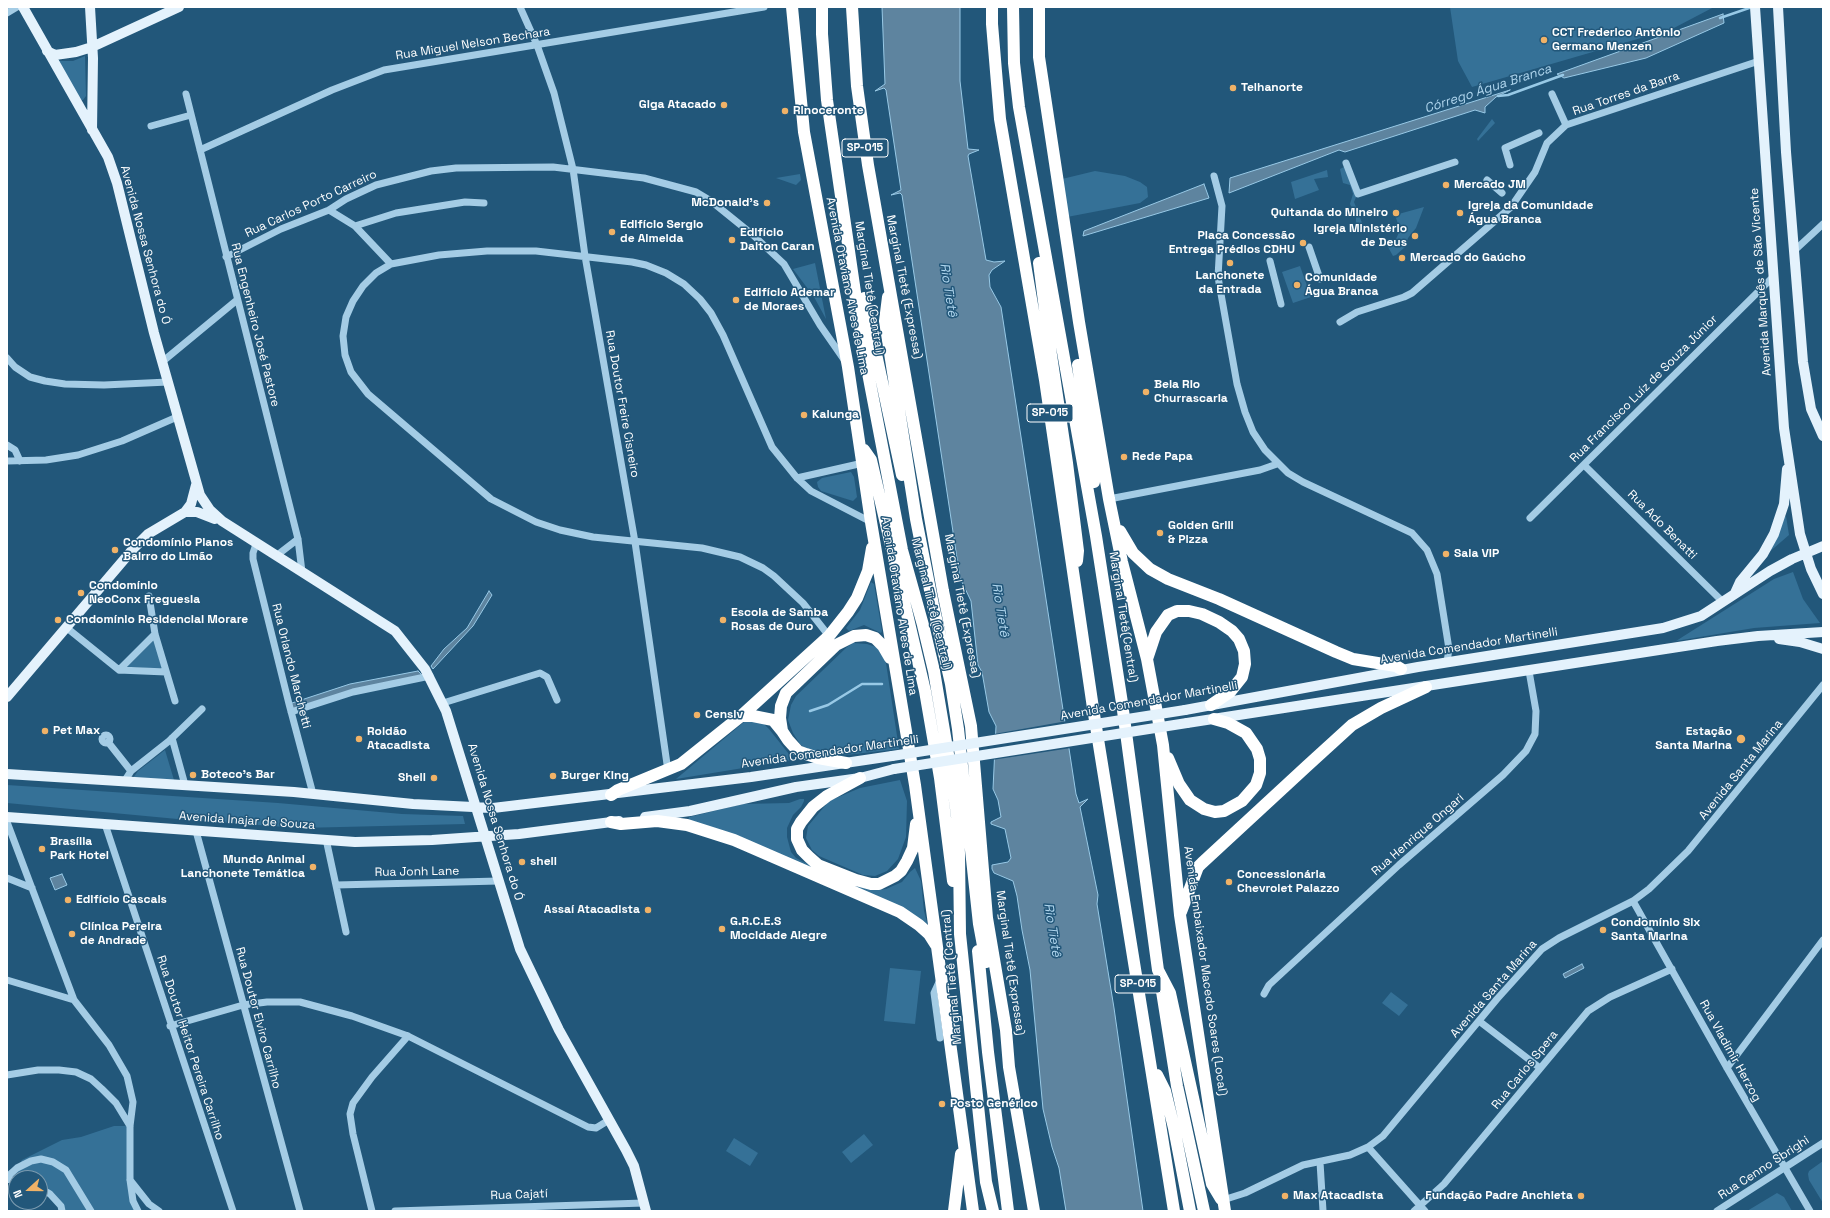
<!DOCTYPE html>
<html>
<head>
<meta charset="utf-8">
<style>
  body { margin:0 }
  #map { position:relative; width:1830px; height:1218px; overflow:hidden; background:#22577a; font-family:"Space Grotesk",sans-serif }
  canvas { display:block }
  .frame { position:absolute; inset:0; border:8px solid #fff; pointer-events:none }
  .north { position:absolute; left:8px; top:1170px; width:40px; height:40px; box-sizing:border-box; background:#22577a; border:1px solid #7a9aaf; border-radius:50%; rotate:249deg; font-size:11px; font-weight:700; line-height:16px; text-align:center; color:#fff }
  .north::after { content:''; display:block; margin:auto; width:14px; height:18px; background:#f0b267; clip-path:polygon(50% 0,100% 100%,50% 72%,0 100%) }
</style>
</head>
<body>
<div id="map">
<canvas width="1830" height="1218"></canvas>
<div class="frame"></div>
<div class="north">N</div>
</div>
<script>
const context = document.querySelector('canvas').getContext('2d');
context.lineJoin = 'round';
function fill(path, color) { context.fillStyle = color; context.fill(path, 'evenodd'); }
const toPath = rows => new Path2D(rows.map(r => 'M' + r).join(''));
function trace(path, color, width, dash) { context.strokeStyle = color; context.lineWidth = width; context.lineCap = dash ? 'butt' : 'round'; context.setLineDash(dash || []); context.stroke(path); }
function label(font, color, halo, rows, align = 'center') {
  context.font = font + ' "Space Grotesk",sans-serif'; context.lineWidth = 3; context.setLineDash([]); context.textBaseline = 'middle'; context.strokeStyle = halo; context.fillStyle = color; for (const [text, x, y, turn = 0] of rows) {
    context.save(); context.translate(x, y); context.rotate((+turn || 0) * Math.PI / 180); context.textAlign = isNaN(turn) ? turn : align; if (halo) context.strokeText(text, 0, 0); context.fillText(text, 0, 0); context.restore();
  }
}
const green = toPath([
  [1450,7,1714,7,1672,29,1472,87,1458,61],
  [85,56,86,96,83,100,80,100,58,61,73,61],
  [1492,119,1495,123,1478,141,1477,139],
  [1344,167,1357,195,1354,202,1364,228,1362,229,1360,223,1356,224,1356,216,1350,204,1353,194,1350,185,1343,183,1341,174,1340,169],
  [1327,170,1328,177,1314,179,1319,190,1295,199,1291,182],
  [1095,171,1125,176,1140,182,1147,187,1148,197,1140,203,1067,217,1062,179],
  [800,174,801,180,796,185,776,178],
  [1424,207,1416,228,1408,238,1405,247,1396,255,1393,256,1388,247,1396,239,1400,230,1395,215],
  [815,263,826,319,814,297,793,269],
  [1300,266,1311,297,1293,303,1282,272],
  [851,472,854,477,857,497,853,501,821,491,818,487,817,482,822,478],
  [1786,516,1789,535,1767,554,1783,518],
  [1793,572,1803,599,1820,623,1754,628,1676,641,1774,579],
  [871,582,874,584,882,631,881,633,864,625,849,631,846,628,860,610],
  [154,640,162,669,127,667],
  [853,643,867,644,876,647,881,651,886,663,899,749,837,756,808,750,800,744,793,733,788,720,791,705,796,696,847,647],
  [760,720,769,729,792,758,792,760,676,779,744,722],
  [165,750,174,780,133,778,138,771],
  [900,780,907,801,906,837,898,859,887,871,875,876,863,875,819,856,812,850,806,838,808,826,829,801,860,788],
  [7,785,278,803,402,814,463,816,465,824,300,828,188,820,7,803],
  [800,799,804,799,804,801,801,807,793,815,787,828,787,837,791,852,796,858,827,874,870,889,878,890,886,889,902,882,910,872,915,868,921,881,924,911,929,930,688,821,689,817,743,804,789,803],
  [890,968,921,971,915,1024,884,1021],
  [1391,992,1408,1005,1399,1016,1382,1003],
  [114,1126,130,1126,129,1147,138,1211,62,1211,61,1206,40,1189,40,1178,7,1177,17,1168,22,1160,62,1140,81,1137],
  [864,1134,873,1145,851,1163,842,1152],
  [734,1138,758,1153,750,1166,726,1151],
  [1823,1161,1823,1203,1809,1180,1808,1174,1809,1171],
  [1777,1193,1784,1197,1792,1211,1747,1211]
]);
const water = toPath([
  [882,7,960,7,960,81,968,149,979,150,969,154,968,156,986,260,994,262,1005,261,992,270,989,275,990,287,1001,307,1076,794,1079,803,1088,799,1080,807,1098,895,1097,904,1114,1008,1143,1211,1066,1211,1059,1168,1052,1147,1043,1109,1030,970,1022,930,1017,896,1013,881,994,873,992,869,992,865,1008,862,1011,858,1005,829,991,824,991,822,1001,817,998,800,993,789,996,726,989,712,982,672,978,665,971,601,960,578,902,195,900,193,891,195,901,190,886,90,884,88,875,91,885,84,882,7],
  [1723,14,1724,23,1646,58,1564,78,1557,74,1723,14],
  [1510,90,1496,97,1485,107,1485,113,1475,110,1345,152,1339,150,1229,193,1230,178,1510,90],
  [1204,184,1209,198,1083,236,1084,231,1204,184],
  [489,591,492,595,473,626,433,669,431,666,444,649,467,628,489,591],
  [418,671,422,675,291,710,289,704,350,684,418,671],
  [62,874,67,885,55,890,50,878,62,874],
  [1582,964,1584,968,1565,978,1563,974,1582,964]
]);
const pier = toPath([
  [1067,721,1071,748,992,760,994,734]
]);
const stream = toPath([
  [1720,18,1752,7],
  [1498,96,1508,95,1563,75],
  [810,711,828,705,862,684,882,684]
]);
const minor = toPath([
  [520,7,537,45,554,93,573,169,585,256,635,542,668,771],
  [7,13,17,7],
  [186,94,298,539,302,572],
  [1552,94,1566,125],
  [151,126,191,115],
  [200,150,332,90,384,70,764,7],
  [1346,163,1358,194,1455,162],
  [1510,165,1505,148,1539,133],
  [1214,176,1222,206,1218,277,1237,384,1245,412,1253,432,1265,450,1288,473,1303,482,1412,533,1427,550,1437,574,1449,649,1447,662],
  [1487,180,1502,193],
  [329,210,355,226,391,264],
  [355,226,396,213,465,202,484,203],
  [1309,247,1320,279],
  [1795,250,1823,224],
  [226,257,281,229,329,210,346,199,376,185,431,171,456,168,553,167,644,178,696,192,711,201,753,235,784,264,820,325,845,361],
  [1270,261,1281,304],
  [1340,322,1357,312,1404,297,1412,293,1511,207,1535,172,1547,143,1566,125,1759,61],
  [7,358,15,367,30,377,45,381,65,384,104,385,168,382],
  [162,362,237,300],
  [7,445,15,450,20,461],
  [7,461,46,460,78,455,122,441,177,417],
  [1584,465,1723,602],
  [797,478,863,463],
  [1109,499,1260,470,1277,464],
  [1530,518,1774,276],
  [256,544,253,553,253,559,289,704,313,794],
  [276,556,298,539],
  [149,596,155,634,175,701],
  [67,628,119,670,166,672],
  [829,636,803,603,774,576,763,568,740,557,702,548,593,537,560,530,536,522,491,499,368,394,351,372,345,355,343,336,346,317,353,301,363,286,376,273,391,264,439,255,487,251,536,251,632,262,646,265,666,273,684,284,700,299,711,313,723,335,772,447,797,478,811,491,871,522],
  [119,670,155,634],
  [443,703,540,673,547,677,557,700],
  [291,712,353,692,430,676],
  '102 739a4 4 0 1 1 8 0a4 4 0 1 1-8 0Z',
  [172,738,185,785],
  [108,742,131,771],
  [124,782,131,771,169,741,202,709],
  [7,822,74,1000,109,1045,127,1076,133,1102,130,1126,130,1180,133,1201,138,1211],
  [105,824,233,1211],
  [196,831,300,1211],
  [326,839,346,932],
  [7,878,32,888],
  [336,885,499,881],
  [1633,901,1727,1068,1810,1211],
  [7,980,74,1000],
  [940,980,934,993,940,1038],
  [1264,994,1269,985,1399,865,1503,775,1526,751,1535,734,1536,711,1529,671],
  [1479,1021,1540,1068],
  [170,1026,243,1005,267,1002,300,1002,352,1016,408,1036,588,1127,596,1128,609,1120],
  [1727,1068,1823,940],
  [7,1075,38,1070,59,1070,76,1072,91,1079,102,1089,116,1103,130,1126],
  [1368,1147,1425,1211],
  [1320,1162,1323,1211],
  [7,1177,17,1168,31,1161,41,1159,53,1162,66,1170,91,1211],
  [7,1179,16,1181],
  [130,1180,149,1204,159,1211],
  [40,1188,50,1194,61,1206,62,1211],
  [1223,1200,1245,1193,1303,1165,1350,1155,1368,1147,1383,1136,1497,999,1542,949,1559,938,1633,901,1649,889,1688,851,1823,685],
  [372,1211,353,1134,350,1114,353,1103,372,1077,408,1036],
  [395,1211,644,1203],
  [1414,1211,1444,1184,1588,1011,1610,997,1672,969],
  [1717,1211,1823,1143]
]);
const major = toPath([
  [23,7,108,157,117,183,154,333,200,495,210,510,222,521,395,631,425,669,446,711,520,949,559,1030,626,1150,634,1166,646,1211],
  [90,7,93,58,92,130],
  [1755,7,1784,428,1800,534,1811,569,1823,594],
  [1778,7,1786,152,1803,362,1811,409,1823,436],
  [47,51,55,55,76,52,92,47,179,7],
  [185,512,191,504,196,485],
  [1735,593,1740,582,1763,554,1774,534,1784,504,1787,469],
  [1779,639,1800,642,1823,649],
  [7,697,133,549,148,534,185,512,197,512,215,519],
  [1185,710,1418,667,1663,628,1701,616,1770,571,1792,559,1823,546],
  [1187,723,1717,641,1758,636,1823,632],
  [7,774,294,792,413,804,493,808,751,777,892,756],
  [7,817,355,842,432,840,519,834,619,821],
  [645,817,690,811,796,787,860,778,894,769]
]);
const highway = toPath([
  [792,7,804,132,848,367,871,522,915,785,973,1211],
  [822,7,822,34,827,100,863,347,902,550,923,625,934,671,952,778,957,816,959,853,960,934,986,1182,993,1211],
  [852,7,857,86,868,165,943,591,971,726,987,918,1006,1030,1009,1067,1034,1211],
  [992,7,992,24,1000,119,1045,380,1093,708,1174,1211],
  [1013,7,1014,63,1019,107,1096,536,1122,703,1158,970,1170,993,1212,1184,1221,1199],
  [1039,7,1039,57,1079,322,1109,499,1122,562,1147,659,1163,745,1180,915,1225,1211],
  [1039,263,1051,355,1067,463,1078,551,1077,561],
  [888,297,885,321,916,519,933,605,951,684,958,729,979,924,986,962],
  [864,298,902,475],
  [1078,365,1094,482],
  [864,450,871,460,925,691,940,778,953,881],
  [1120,531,1133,553,1150,569,1168,579,1219,599,1336,652,1353,659,1396,666,1401,669],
  [1147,659,1156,632,1168,615,1177,611,1189,611,1202,614,1219,622,1232,631,1239,639,1244,651,1245,664,1242,677,1230,692,1211,705],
  [741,716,753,716,773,720,782,731],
  [1168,758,1179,784,1190,800,1204,809,1215,812,1224,811,1242,801,1256,785,1260,773,1260,759,1257,749,1246,733,1228,723,1214,719],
  [846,763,818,758,806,754,798,751,788,740,782,731,780,718,781,706,786,693,836,645,854,636,866,635,875,638,883,646,890,658],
  [860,778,827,796,813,807,801,822,797,829,797,839,802,850,809,857,818,865,856,880,871,884,879,884,895,876,901,871,907,861,913,848,916,824],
  [611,795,618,790,681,764,741,716,829,636,848,612,857,598,868,571,872,548],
  [611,822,621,824,657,821,687,825,734,840,900,912,919,925,929,934,936,945],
  [1181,912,1198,867,1202,863,1307,766,1352,725,1381,708,1426,687],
  [978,951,988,1052,1008,1211],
  [1161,985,1177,1086,1204,1211],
  [1157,1075,1165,1091,1174,1128,1190,1211],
  [954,1211,961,1154]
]);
const majorBridge = toPath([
  [892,756,1185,710],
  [894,769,1187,723]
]);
const markers = [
  [1544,40,4,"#f0b267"],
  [1233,88,4,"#f0b267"],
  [724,105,4,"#f0b267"],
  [785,111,4,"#f0b267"],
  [1446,185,4,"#f0b267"],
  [767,203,4,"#f0b267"],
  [1396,213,4,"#f0b267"],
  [1460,213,4,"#f0b267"],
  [612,232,4,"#f0b267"],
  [1415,236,4,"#f0b267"],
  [732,240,4,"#f0b267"],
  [1303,243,4,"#f0b267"],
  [1402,258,4,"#f0b267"],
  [1230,263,4,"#f0b267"],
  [1297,285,4,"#f0b267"],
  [736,300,4,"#f0b267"],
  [1146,392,4,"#f0b267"],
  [804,415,4,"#f0b267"],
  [1124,457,4,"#f0b267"],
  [1160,533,4,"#f0b267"],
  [115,550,4,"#f0b267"],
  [1446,554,4,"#f0b267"],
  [81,593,4,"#f0b267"],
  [58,620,4,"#f0b267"],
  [723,620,4,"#f0b267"],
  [697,715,4,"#f0b267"],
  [45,731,4,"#f0b267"],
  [359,739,4,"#f0b267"],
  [1741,739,5,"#f0b267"],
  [193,775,4,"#f0b267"],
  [553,776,4,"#f0b267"],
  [434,778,4,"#f0b267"],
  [42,849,4,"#f0b267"],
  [522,862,4,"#f0b267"],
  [313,867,4,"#f0b267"],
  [1229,882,4,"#f0b267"],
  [68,900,4,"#f0b267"],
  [648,910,4,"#f0b267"],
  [722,929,4,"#f0b267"],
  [1603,930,4,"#f0b267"],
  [72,934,4,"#f0b267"],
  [942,1104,4,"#f0b267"],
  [1285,1196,4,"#f0b267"],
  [1581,1196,4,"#f0b267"]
];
const shields = [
  [865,148,46],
  [1050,413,46],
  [1138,984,46]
];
const shieldNames = [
  ["SP-015",865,148],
  ["SP-015",1050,413],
  ["SP-015",1138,984]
];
const poiNames = [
  ["CCT Frederico Antônio",1552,33],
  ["Germano Menzen",1552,47],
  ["Telhanorte",1241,88],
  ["Giga Atacado",716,105,"right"],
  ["Rinoceronte",793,111],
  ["Mercado JM",1454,185],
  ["McDonald's",759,203,"right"],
  ["Igreja da Comunidade",1468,206],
  ["Água Branca",1468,220],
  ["Quitanda do Mineiro",1388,213,"right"],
  ["Edifício Sergio",620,225],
  ["de Almeida",620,239],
  ["Igreja Ministério",1407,229,"right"],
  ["de Deus",1407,243,"right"],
  ["Edifício",740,233],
  ["Dalton Caran",740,247],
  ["Placa Concessão",1295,236,"right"],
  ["Entrega Prédios CDHU",1295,250,"right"],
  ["Mercado do Gaúcho",1410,258],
  ["Lanchonete",1230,276,"center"],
  ["da Entrada",1230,290,"center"],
  ["Comunidade",1305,278],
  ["Água Branca",1305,292],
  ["Edifício Ademar",744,293],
  ["de Moraes",744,307],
  ["Bela Rio",1154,385],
  ["Churrascaria",1154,399],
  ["Kalunga",812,415],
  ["Rede Papa",1132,457],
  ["Golden Grill",1168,526],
  ["& Pizza",1168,540],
  ["Condomínio Planos",123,543],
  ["Bairro do Limão",123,557],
  ["Sala VIP",1454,554],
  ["Condomínio",89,586],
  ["NeoConx Freguesia",89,600],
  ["Escola de Samba",731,613],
  ["Rosas de Ouro",731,627],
  ["Condomínio Residencial Morare",66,620],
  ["Censiv",705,715],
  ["Pet Max",53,731],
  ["Roldão",367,732],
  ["Atacadista",367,746],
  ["Estação",1732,732,"right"],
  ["Santa Marina",1732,746,"right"],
  ["Boteco's Bar",201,775],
  ["Burger King",561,776],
  ["Shell",426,778,"right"],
  ["Brasília",50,842],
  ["Park Hotel",50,856],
  ["Mundo Animal",305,860,"right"],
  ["Lanchonete Temática",305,874,"right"],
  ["shell",530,862],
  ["Concessionária",1237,875],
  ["Chevrolet Palazzo",1237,889],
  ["Edifício Cascais",76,900],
  ["Assaí Atacadista",640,910,"right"],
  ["G.R.C.E.S",730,922],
  ["Mocidade Alegre",730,936],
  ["Condomínio Six",1611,923],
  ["Santa Marina",1611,937],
  ["Clínica Pereira",80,927],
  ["de Andrade",80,941],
  ["Posto Genérico",950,1104],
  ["Max Atacadista",1293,1196],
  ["Fundação Padre Anchieta",1573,1196,"right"]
];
const streetNames = [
  ["Rua Miguel Nelson Bechara",473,44,-9],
  ["Rua Torres da Barra",1626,94,-19],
  ["Rua Carlos Porto Carreiro",311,204,-25],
  ["Avenida Nossa Senhora do Ó",145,245,75],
  ["Avenida Marquês de São Vicente",1761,282,-94],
  ["Avenida Otaviano Alves de Lima",847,286,79],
  ["Marginal Tietê (Expressa)",904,287,79],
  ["Marginal Tietê (Central)",869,288,81],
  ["Rua Engenheiro José Pastore",255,325,76],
  ["Rua Francisco Luíz de Souza Júnior",1644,389,-45],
  ["Rua Doutor Freire Cisneiro",622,404,80],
  ["Rua Ado Benatti",1662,525,45],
  ["Marginal Tietê (Central)",931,604,76],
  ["Avenida Otaviano Alves de Lima",899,606,81],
  ["Marginal Tietê (Expressa)",962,606,79],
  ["Marginal Tietê(Central)",1123,617,81],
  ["Avenida Comendador Martinelli",1469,646,-9],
  ["Rua Orlando Marchetti",291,666,76],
  ["Avenida Comendador Martinelli",1149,701,-10],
  ["Avenida Comendador Martinelli",830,752,-8],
  ["Avenida Santa Marina",1741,770,-51],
  ["Avenida Inajar de Souza",247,821,4],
  ["Avenida Nossa Senhora do Ó",495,822,73],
  ["Rua Henrique Ongari",1418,835,-41],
  ["Rua Jonh Lane",417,872,-1],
  ["Marginal Tietê (Expressa)",1010,963,82],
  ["Avenida Embaixador Macedo Soares (Local)",1205,971,82],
  ["Marginal Tietê (Central)",952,977,-95],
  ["Avenida Santa Marina",1494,989,-49],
  ["Rua Doutor Elviro Carrilho",258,1018,75],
  ["Rua Doutor Heitor Pereira Carrilho",190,1048,72],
  ["Rua Vladimir Herzog",1730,1051,61],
  ["Rua Carlos Spera",1525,1070,-51],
  ["Rua Cenno Sbrighi",1764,1168,-33],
  ["Rua Cajatí",519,1195,-2]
];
const waterNames = [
  ["Córrego Água Branca",1488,89,-18],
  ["Rio Tietê",948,290,81],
  ["Rio Tietê",1000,610,81],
  ["Rio Tietê",1052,930,81]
];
fill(green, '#357197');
fill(water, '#5e849f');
trace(water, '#98c9e6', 1);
fill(pier, '#22577a');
trace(stream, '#98c9e6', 2.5);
trace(minor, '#a4cce5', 7);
trace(major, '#e4f2fc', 10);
trace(highway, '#fff', 12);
trace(majorBridge, '#e4f2fc', 10);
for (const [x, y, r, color] of markers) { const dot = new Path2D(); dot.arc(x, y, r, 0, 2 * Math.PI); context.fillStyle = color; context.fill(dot); trace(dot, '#22577a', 1.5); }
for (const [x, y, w] of shields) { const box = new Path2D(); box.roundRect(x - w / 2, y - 9, w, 18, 3); context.fillStyle = '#22577a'; context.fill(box); trace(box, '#fff', 1); }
label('bold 11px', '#fff', null, shieldNames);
label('bold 12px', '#fff', '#22577a', poiNames, 'left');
label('12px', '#fff', '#22577a', streetNames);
label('italic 13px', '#afd5ed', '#22577a', waterNames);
</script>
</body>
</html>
